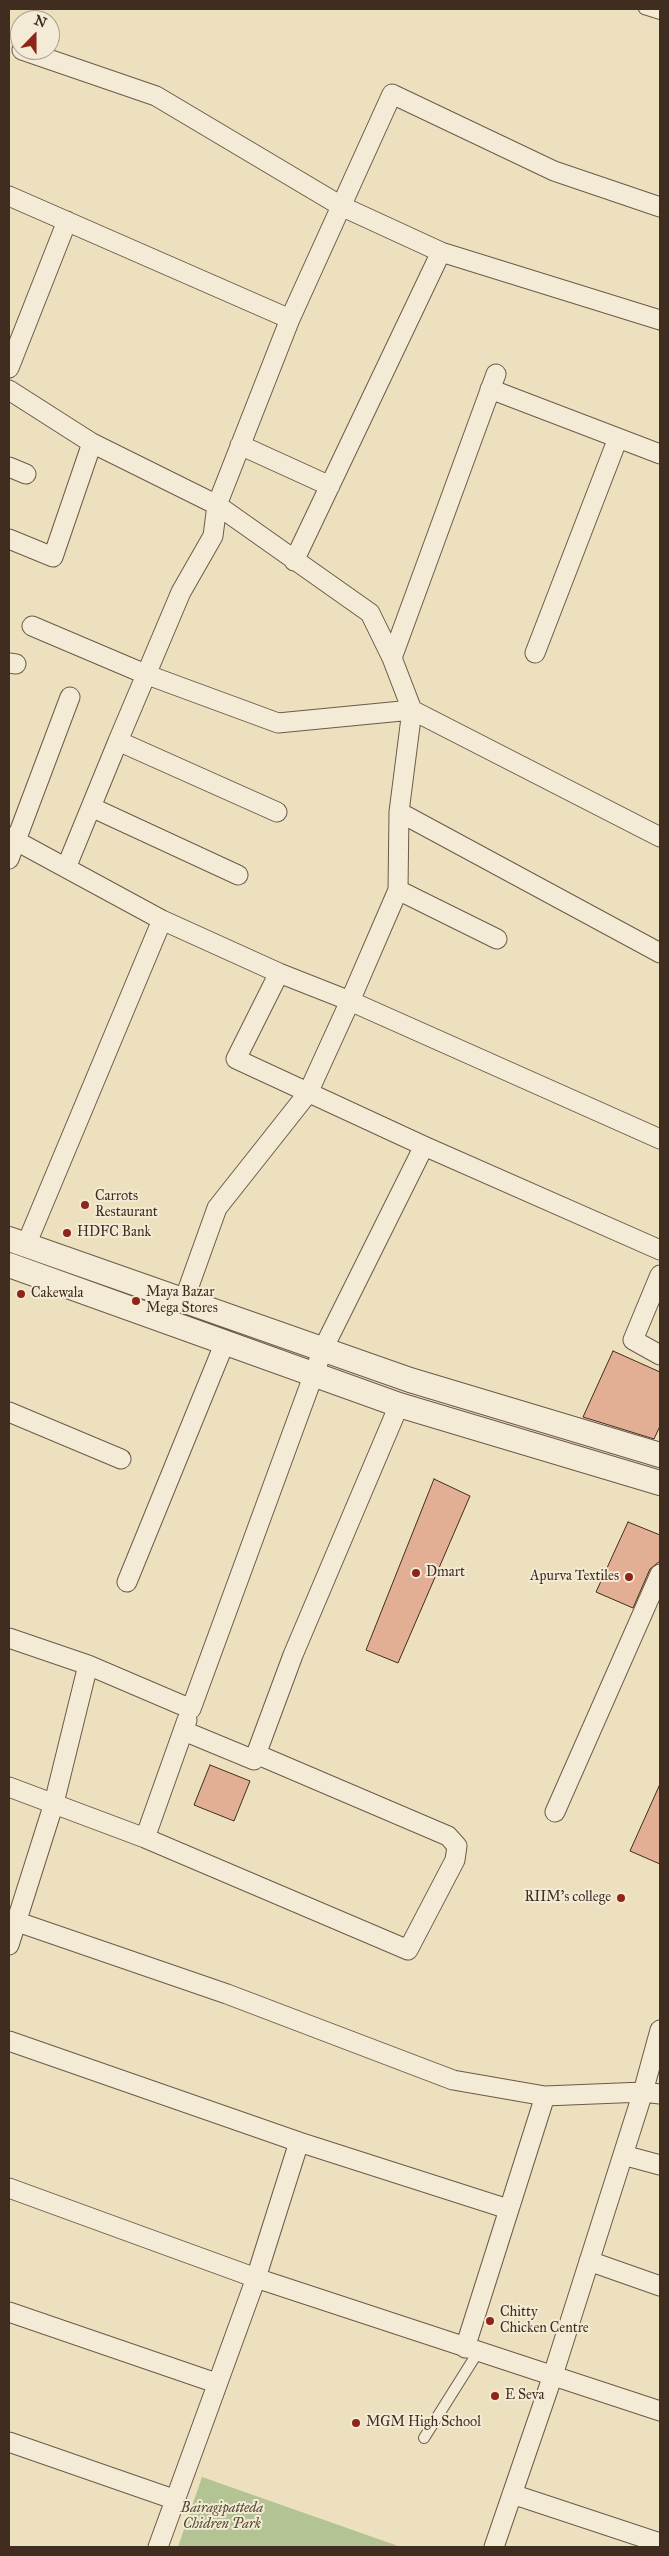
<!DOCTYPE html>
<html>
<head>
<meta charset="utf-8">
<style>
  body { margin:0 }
  #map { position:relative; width:669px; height:2556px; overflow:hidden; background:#ede0be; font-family:"IM FELL Great Primer",serif }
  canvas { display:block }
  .frame { position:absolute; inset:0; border:10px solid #412d20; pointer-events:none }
  .north { position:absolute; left:10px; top:10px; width:50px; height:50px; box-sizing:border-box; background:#f3ebd5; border:1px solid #ac9f8d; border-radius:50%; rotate:22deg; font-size:14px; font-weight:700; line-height:20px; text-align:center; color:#412d20 }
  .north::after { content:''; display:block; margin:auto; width:18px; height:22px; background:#8f2418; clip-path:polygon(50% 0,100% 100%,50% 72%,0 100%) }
</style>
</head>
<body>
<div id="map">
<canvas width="669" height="2556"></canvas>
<div class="frame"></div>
<div class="north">N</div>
</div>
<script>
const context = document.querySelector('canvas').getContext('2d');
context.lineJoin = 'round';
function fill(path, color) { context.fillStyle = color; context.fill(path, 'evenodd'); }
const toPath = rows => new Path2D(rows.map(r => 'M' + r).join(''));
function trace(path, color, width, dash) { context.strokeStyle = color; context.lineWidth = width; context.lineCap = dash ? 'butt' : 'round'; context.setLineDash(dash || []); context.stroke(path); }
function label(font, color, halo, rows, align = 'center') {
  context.font = font + ' "IM FELL Great Primer",serif'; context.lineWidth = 4; context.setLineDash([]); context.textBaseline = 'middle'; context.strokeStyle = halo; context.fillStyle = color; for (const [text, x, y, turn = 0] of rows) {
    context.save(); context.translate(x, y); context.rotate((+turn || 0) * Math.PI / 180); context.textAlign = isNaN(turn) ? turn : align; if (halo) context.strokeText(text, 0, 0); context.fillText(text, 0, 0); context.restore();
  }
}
const green = toPath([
  [202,2477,401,2547,178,2547]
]);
const building = toPath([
  [613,1351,660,1372,660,1426,654,1439,583,1417,613,1351],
  [434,1479,470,1496,398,1663,366,1650,434,1479],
  [628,1522,660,1535,660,1561,650,1569,633,1608,596,1592,628,1522],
  [210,1765,250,1781,234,1821,194,1805,210,1765],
  [660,1784,660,1864,630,1851,660,1784]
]);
const service = toPath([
  [644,9,660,14],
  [424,2438,478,2352]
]);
const minor = toPath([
  [22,50,156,96,341,206,441,252,660,320],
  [9,196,290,319],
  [9,368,67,221],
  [490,389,660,454],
  [9,390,92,443,217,505,370,613,392,658,412,710,660,837],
  [240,445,330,486],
  [9,467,26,474],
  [9,539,53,557,92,443],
  [294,561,441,252],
  [32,626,145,674,278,723,412,710,399,812],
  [535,653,618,438],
  [392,658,496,374],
  [9,663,16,664],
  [118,741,181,592,213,536,217,505,290,319,392,94,554,171,660,207],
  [91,807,238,875],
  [9,837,162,920,279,973,350,1001,660,1139],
  [9,859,70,697],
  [66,868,118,741,277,812],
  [398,890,497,939],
  [279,973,236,1059,424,1146,660,1250],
  [26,1245,162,920],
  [660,1275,633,1340,660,1355],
  [184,1300,217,1208,308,1093,350,1001,398,890,399,812,660,953],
  [9,1412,121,1459],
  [127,1582,225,1342],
  [9,1638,88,1665,54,1803,9,1945],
  [88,1665,191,1709,323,1349,424,1146],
  [184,1731,254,1760,293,1655,399,1405],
  [9,1787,145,1838,187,1720],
  [555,1812,660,1574],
  [145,1838,408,1950,455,1860,457,1846,448,1836,256,1754],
  [9,1919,227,1994,453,2080,545,2096,643,2092,660,2094],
  [9,2041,299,2142,508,2209],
  [623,2155,660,2165],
  [9,2188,256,2278,660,2411],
  [589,2261,660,2286],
  [9,2312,216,2383],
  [465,2348,545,2096],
  [9,2442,176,2500],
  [512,2494,660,2543],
  [158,2547,256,2278,299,2142],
  [494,2547,553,2375,643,2092,660,2030]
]);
const tertiary = toPath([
  [9,1239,410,1380,660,1455],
  [9,1265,399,1405,660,1483]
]);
const markers = [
  [85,1205,5,"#8f2418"],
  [67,1233,5,"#8f2418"],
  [21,1294,5,"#8f2418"],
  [136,1301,5,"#8f2418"],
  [416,1573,5,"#8f2418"],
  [629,1577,5,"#8f2418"],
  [621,1898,5,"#8f2418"],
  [490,2321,5,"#8f2418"],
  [495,2396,5,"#8f2418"],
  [356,2423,5,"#8f2418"]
];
const poiNames = [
  ["Carrots",95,1197],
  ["Restaurant",95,1213],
  ["HDFC Bank",77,1233],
  ["Maya Bazar",146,1293],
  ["Mega Stores",146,1309],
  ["Cakewala",31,1294],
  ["Dmart",426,1573],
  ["Apurva Textiles",619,1577,"right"],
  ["RIIM's college",611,1898,"right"],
  ["Chitty",500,2313],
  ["Chicken Centre",500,2329],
  ["E Seva",505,2396],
  ["MGM High School",366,2423]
];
const parkNames = [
  ["Bairagipatteda",222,2509],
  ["Chidren Park",222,2525]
];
fill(green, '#b4c394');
fill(building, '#e2af95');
trace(building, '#412d20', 1);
trace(service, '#6c5a48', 12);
trace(minor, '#6c5a48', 21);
trace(tertiary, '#6c5a48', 26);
trace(service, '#f3ebd5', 10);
trace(minor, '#f3ebd5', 19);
trace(tertiary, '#f3ebd5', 24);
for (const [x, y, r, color] of markers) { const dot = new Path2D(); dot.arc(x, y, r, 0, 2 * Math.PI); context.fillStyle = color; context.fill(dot); trace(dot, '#f3ebd5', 2); }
label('14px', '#412d20', '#f3ebd5', poiNames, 'left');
label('italic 14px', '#584b37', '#f3ebd5', parkNames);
</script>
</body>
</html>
